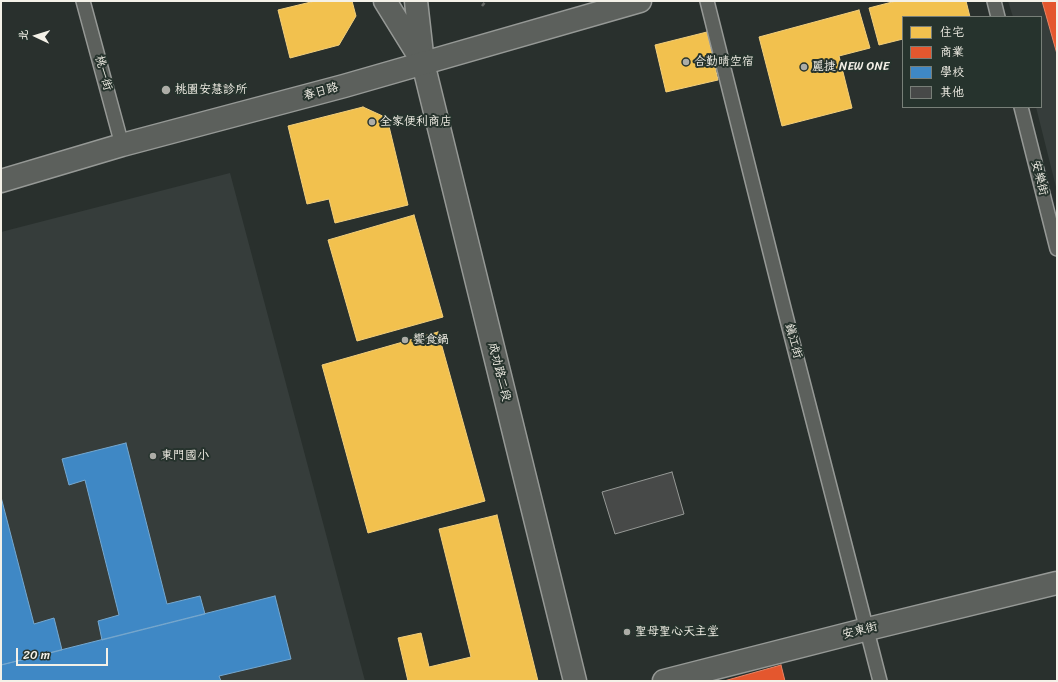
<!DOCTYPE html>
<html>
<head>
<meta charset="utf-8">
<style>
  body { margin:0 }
  #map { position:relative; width:1058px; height:682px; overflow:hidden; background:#29302d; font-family:Sriracha,"LXGW WenKai TC",sans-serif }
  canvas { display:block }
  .frame { position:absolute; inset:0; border:2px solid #f4f1e8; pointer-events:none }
  .legend { position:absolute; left:902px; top:16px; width:140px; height:92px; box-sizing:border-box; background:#26332d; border:1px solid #787f78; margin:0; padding:5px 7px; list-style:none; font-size:12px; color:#f4f1e8 }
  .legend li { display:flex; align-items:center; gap:8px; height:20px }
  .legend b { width:20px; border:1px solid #787f78 }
  .north { position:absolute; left:16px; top:16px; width:40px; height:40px; -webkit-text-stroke:3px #26332d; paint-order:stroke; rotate:274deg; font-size:11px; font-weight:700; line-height:16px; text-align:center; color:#f4f1e8 }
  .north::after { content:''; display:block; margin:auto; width:14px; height:18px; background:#f4f1e8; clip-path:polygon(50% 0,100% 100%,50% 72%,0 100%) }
  .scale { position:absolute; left:16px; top:648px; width:92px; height:18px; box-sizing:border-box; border:2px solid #f4f1e8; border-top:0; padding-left:5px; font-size:12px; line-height:14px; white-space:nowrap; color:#f4f1e8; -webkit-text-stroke:3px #26332d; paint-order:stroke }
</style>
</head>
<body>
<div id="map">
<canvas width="1058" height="682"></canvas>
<div class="frame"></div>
<ul class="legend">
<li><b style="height:11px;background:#f2c14e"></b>住宅</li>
<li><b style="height:11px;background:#e4572e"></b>商業</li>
<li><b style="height:11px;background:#3f88c5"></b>學校</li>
<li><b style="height:11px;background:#474948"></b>其他</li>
</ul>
<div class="north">北</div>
<div class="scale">20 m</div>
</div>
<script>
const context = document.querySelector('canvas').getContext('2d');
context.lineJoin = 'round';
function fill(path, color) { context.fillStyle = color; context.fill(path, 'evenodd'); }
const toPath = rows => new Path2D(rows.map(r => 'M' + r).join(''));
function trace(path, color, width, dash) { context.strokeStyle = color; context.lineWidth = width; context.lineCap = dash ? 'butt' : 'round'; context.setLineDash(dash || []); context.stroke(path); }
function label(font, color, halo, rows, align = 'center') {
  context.font = font + ' Sriracha,"LXGW WenKai TC",sans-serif'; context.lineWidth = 4; context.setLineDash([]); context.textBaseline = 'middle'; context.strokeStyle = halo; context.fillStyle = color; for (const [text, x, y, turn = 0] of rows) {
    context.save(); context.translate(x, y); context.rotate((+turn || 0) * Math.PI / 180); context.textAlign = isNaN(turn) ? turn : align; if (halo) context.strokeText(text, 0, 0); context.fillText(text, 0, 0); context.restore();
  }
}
const built = toPath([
  [1008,1,1057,1,1057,191,1036,107,1041,107,1041,17,1013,17],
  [230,173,365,681,1,681,1,232]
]);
const homes = toPath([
  [315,1,352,1,356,16,339,45,290,58,278,10,315,1],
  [896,1,966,1,970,17,903,17,903,39,879,45,869,8,896,1],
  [859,10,870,48,839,56,852,108,782,126,759,37,859,10],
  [707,32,718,80,666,92,655,45,707,32],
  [363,107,387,118,408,205,335,223,329,199,307,204,288,126,363,107],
  [414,215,443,317,357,341,328,240,414,215],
  [438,332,485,501,368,533,322,365,438,332],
  [497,515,538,681,408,681,398,638,421,633,429,667,471,657,439,529,497,515]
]);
const shops = toPath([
  [1042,1,1057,1,1057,54,1042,1],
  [781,665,785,681,724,681,781,665]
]);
const schools = toPath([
  [126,443,167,604,200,596,205,614,102,640,98,621,119,615,85,480,69,485,62,459,126,443],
  [1,497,34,624,54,618,62,650,1,665,1,497],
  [275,596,291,659,219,676,221,681,1,681,1,665,275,596]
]);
const building = toPath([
  [672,472,684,514,615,534,602,492,672,472]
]);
const path = toPath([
  [482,6,486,1]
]);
const service = toPath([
  [83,1,122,145],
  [707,1,785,312,880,681],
  [994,1,998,17],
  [1021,107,1057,249]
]);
const minor = toPath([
  [664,681,868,629,1057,583]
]);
const tertiary = toPath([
  [385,1,419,56],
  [416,1,423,63,575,681]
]);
const secondary = toPath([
  [1,181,122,145,344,86,640,1]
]);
const markers = [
  [686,62,4,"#adada7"],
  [804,67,4,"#adada7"],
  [166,90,5,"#adada7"],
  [372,122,4,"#adada7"],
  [405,340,4,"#adada7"],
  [153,456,4,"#adada7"],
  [627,632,4,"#adada7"]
];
const poiNames = [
  ["合勤晴空宿",694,62],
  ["麗捷 NEW ONE",812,67],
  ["桃園安慧診所",175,90],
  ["全家便利商店",380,122],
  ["饗食鍋",413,340],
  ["東門國小",161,456],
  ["聖母聖心天主堂",635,632]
];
const streetNames = [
  ["桃一街",103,73,75],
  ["春日路",321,92,-15],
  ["安樂街",1039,178,76],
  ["鎮江街",793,341,75],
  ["成功路二段",499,372,76],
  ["安東街",860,631,-14]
];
fill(built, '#363d3b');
fill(homes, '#f2c14e');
trace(homes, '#f3cf7c', 1);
fill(shops, '#e4572e');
trace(shops, '#e98566', 1);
fill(schools, '#3f88c5');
trace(schools, '#75a8d0', 1);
fill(building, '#474948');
trace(building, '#969996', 1);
trace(service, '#969996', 16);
trace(minor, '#969996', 25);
trace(tertiary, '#969996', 25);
trace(secondary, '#969996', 25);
trace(path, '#646764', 2.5, [4, 3]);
trace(service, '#5c605c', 13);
trace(minor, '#5c605c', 22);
trace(tertiary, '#5c605c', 22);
trace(secondary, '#5c605c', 22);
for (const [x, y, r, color] of markers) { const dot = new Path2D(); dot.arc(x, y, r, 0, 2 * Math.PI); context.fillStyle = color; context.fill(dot); trace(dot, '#26332d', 1.5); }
label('12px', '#f4f1e8', '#26332d', poiNames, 'left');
label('12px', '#f4f1e8', '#26332d', streetNames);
</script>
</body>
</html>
